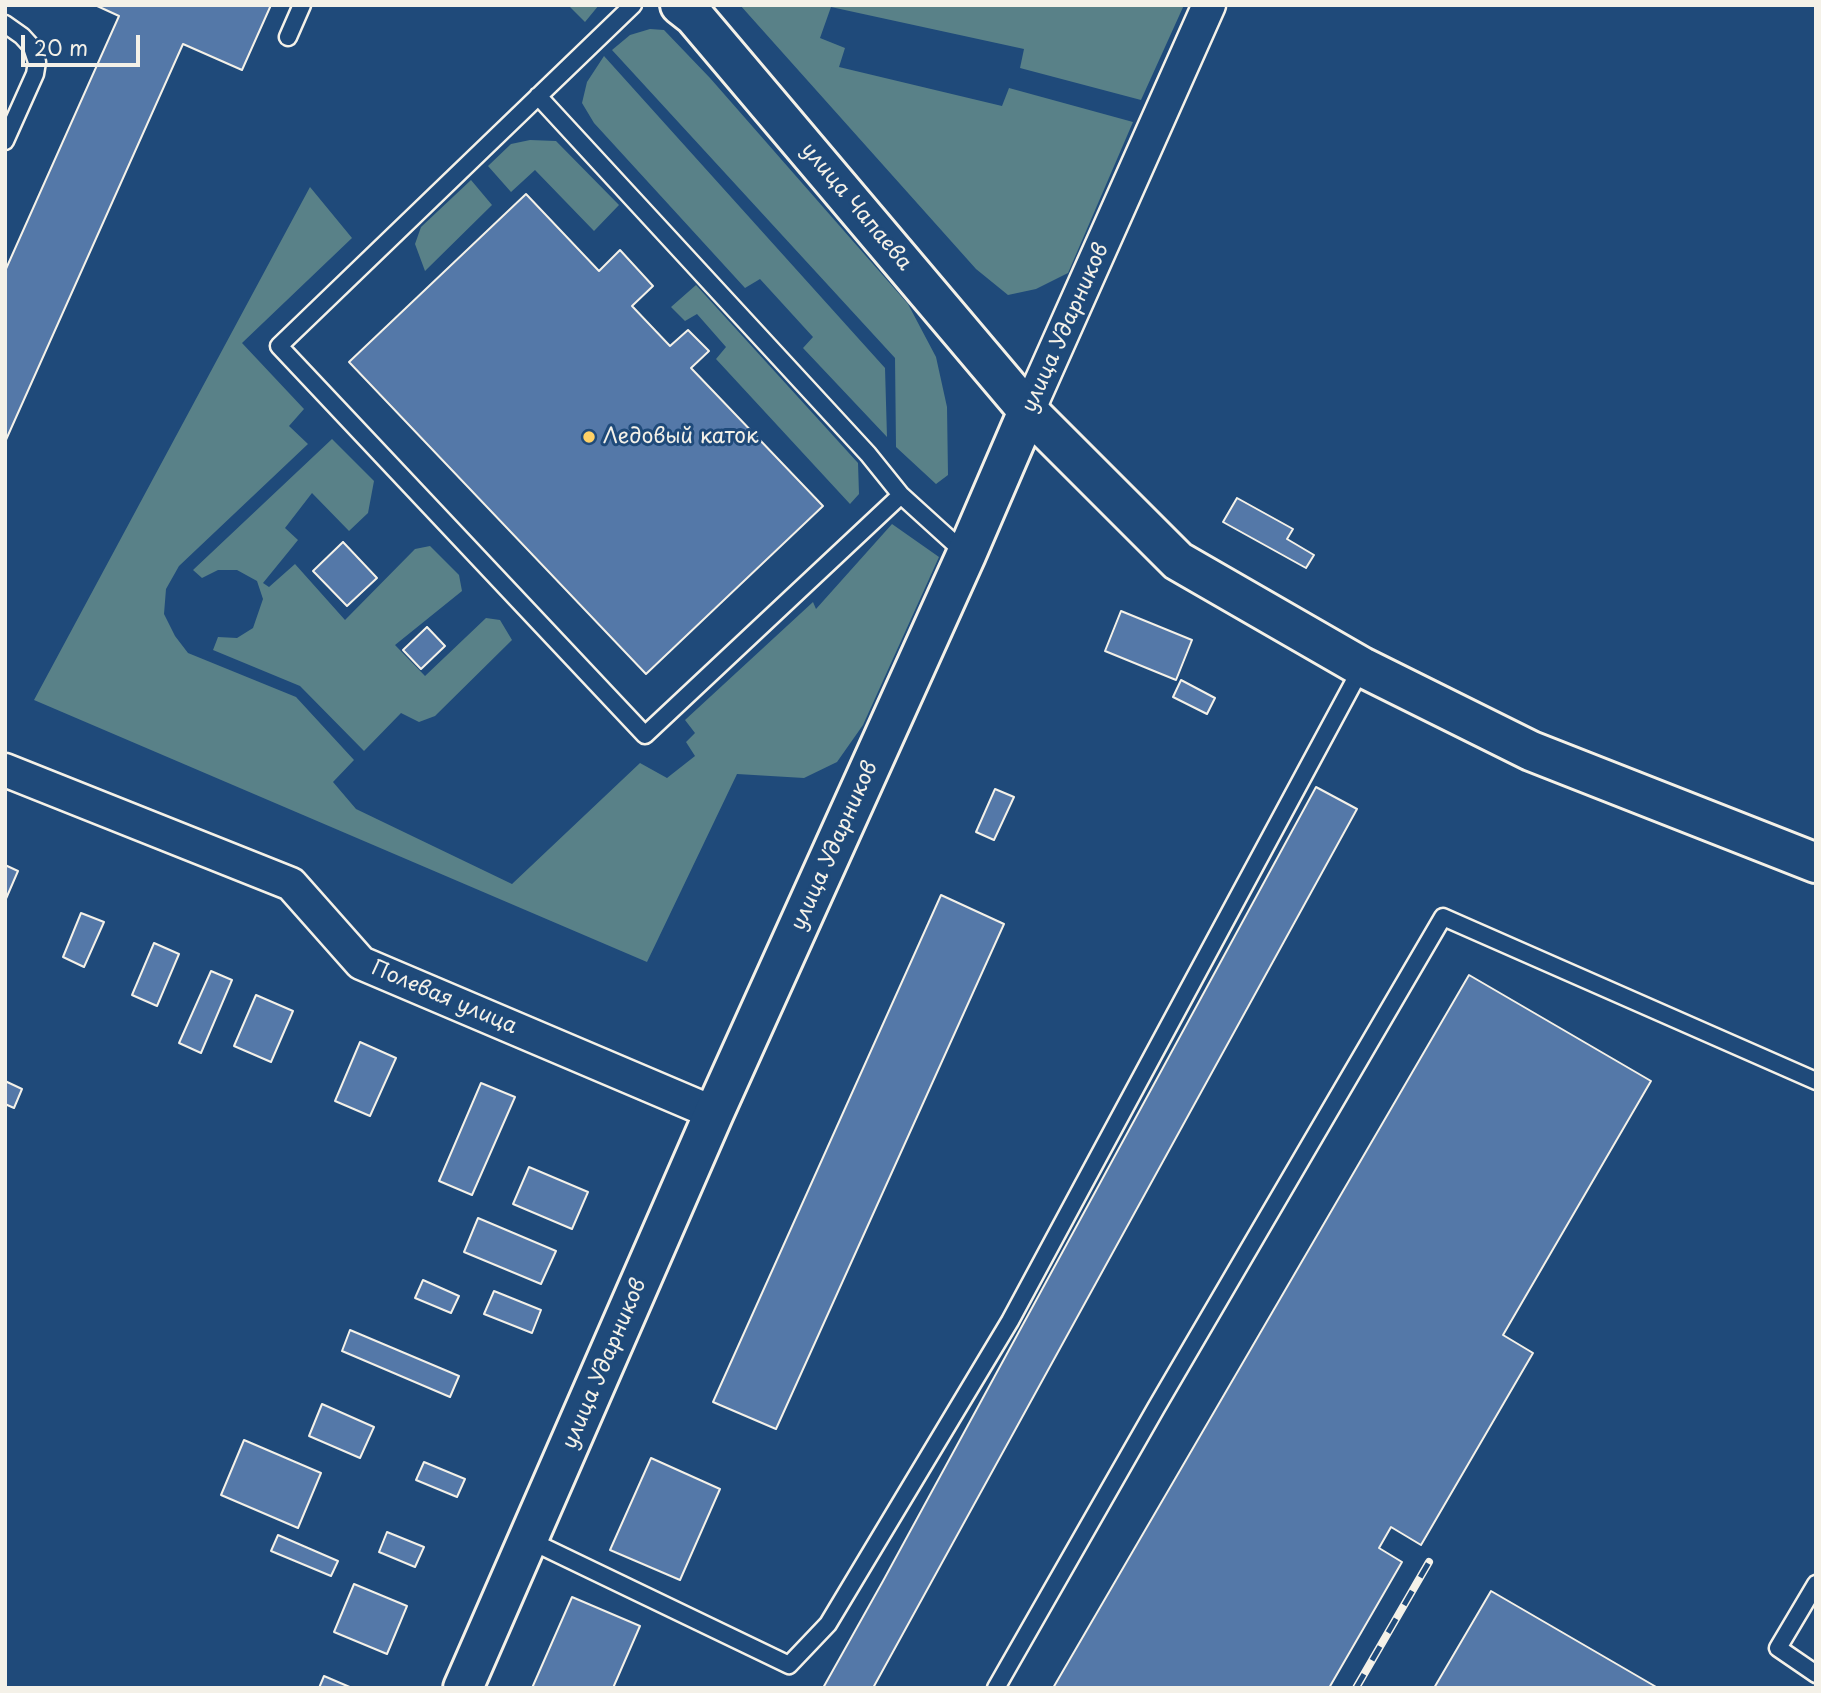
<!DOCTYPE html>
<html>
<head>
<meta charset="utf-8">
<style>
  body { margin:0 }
  #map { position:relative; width:1821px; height:1693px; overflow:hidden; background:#1f4a7a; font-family:"Playpen Sans",sans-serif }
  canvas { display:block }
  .frame { position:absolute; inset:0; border:7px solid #f4f1e8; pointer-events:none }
  .scale { position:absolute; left:21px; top:35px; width:119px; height:32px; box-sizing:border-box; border:4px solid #f4f1e8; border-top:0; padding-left:9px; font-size:21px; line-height:24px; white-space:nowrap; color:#f4f1e8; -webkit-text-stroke:5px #1f4a7a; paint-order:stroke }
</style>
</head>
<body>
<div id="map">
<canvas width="1821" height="1693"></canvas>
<div class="frame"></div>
<div class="scale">20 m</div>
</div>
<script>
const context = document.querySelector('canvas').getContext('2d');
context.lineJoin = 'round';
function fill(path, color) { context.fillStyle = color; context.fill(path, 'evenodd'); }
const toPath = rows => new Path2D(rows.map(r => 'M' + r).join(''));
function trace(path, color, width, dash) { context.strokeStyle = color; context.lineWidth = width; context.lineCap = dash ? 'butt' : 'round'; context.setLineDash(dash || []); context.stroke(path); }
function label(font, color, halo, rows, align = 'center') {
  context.font = font + ' "Playpen Sans",sans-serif'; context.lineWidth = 6; context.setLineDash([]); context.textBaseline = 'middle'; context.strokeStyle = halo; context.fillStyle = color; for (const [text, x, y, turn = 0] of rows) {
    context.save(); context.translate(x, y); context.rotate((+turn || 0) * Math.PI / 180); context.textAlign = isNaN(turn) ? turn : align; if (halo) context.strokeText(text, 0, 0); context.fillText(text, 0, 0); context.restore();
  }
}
const green = toPath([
  [568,5,599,5,585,22],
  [740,5,1184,5,1141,100,1020,68,1024,49,831,7,820,38,845,48,839,67,1002,106,1009,88,1133,122,1068,273,1036,289,1008,295,976,269],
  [650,29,664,30,710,78,908,304,936,357,947,407,948,475,936,484,896,447,895,358,612,50,630,35],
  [604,56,885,368,887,437,803,348,813,337,760,279,745,288,594,123,582,103,587,82],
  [530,140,556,141,619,205,594,231,535,170,511,192,488,166,511,144],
  [471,180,492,205,425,271,415,244,421,227],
  [310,187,352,238,242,343,304,409,289,426,308,444,179,566,166,589,164,614,175,636,188,653,296,697,354,760,333,782,356,809,512,884,640,763,667,778,695,756,686,742,695,733,685,720,813,602,816,609,892,524,939,557,863,725,837,762,804,778,737,774,647,962,34,700],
  [696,285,858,463,859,494,850,504,716,359,726,347,697,314,685,321,671,307],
  [332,439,374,481,368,513,349,531,312,493,285,528,298,540,263,583,269,587,295,564,345,620,415,549,430,546,459,575,462,591,395,645,425,676,486,618,500,620,512,640,435,716,419,722,401,713,364,751,300,686,213,650,218,637,237,638,253,628,263,599,257,581,237,570,218,570,202,578,193,570]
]);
const building = toPath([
  [95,5,271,5,242,70,183,44,5,442,5,271,119,16,95,5],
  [526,194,599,271,620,250,653,286,632,306,670,346,688,330,709,351,691,368,823,506,646,674,349,362,526,194],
  [1237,498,1293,529,1287,539,1314,555,1306,568,1223,522,1237,498],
  [343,542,377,578,347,606,313,571,343,542],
  [1121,611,1192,640,1176,680,1105,651,1121,611],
  [427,627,445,646,421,669,403,650,427,627],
  [1181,680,1215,698,1207,714,1173,697,1181,680],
  [1316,787,1357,809,873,1688,823,1688,883,1581,1316,787],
  [995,789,1014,797,994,840,976,832,995,789],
  [5,865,18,871,5,901,5,865],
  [941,895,1004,924,776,1429,713,1402,941,895],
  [81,913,104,922,84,967,63,957,81,913],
  [154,943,179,954,157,1006,132,995,154,943],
  [211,971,232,980,201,1053,179,1043,211,971],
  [1469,975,1651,1081,1503,1335,1533,1353,1421,1545,1391,1527,1379,1548,1402,1562,1329,1688,1053,1688,1469,975],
  [256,995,293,1011,271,1062,234,1046,256,995],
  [360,1042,396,1058,370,1116,335,1101,360,1042],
  [5,1081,22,1089,14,1108,5,1104,5,1081],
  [481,1083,515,1097,472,1195,439,1181,481,1083],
  [529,1167,588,1192,572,1229,513,1204,529,1167],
  [478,1218,556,1251,541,1284,464,1252,478,1218],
  [423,1280,459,1296,451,1313,415,1298,423,1280],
  [494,1291,541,1310,532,1333,484,1314,494,1291],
  [350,1330,459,1376,450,1397,342,1351,350,1330],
  [322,1404,374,1427,360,1458,309,1436,322,1404],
  [244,1440,321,1473,298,1528,221,1495,244,1440],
  [651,1458,720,1489,680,1580,610,1550,651,1458],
  [424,1462,465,1479,457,1497,416,1480,424,1462],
  [387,1532,424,1547,415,1567,379,1552,387,1532],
  [278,1535,338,1561,331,1576,271,1551,278,1535],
  [354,1584,407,1606,387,1654,334,1632,354,1584],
  [1491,1591,1658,1688,1434,1688,1491,1591],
  [572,1597,640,1626,613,1688,532,1688,572,1597],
  [324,1676,352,1688,319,1688,324,1676]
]);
const lane = toPath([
  [633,5,279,346,645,735,901,495],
  [5,24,22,36,32,47,37,62,35,74,5,141],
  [288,37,302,5],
  [538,96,868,454,901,495,966,554],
  [529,1540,789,1665,828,1624,1010,1321,1362,667],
  [1816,1584,1778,1648,1816,1674],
  [996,1688,1156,1408,1443,917,1816,1081]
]);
const street = toPath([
  [1028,411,1209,5],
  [5,770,291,884,361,963,714,1113]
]);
const secondary = toPath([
  [680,5,694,16,1028,411,1178,561,1362,667,1531,751,1816,863],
  [463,1688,714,1113,966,555,1028,411]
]);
const rail = toPath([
  [1356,1688,1429,1562]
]);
const markers = [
  [589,437,7,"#ffd166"]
];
const streetNames = [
  ["улица Чапаева",856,207,50],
  ["улица Ударников",1066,328,-66],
  ["улица Ударников",835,846,-66],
  ["Полевая улица",444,998,23],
  ["улица Ударников",605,1364,-67]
];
const poiNames = [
  ["Ледовый каток",603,437]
];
fill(green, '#598188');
fill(building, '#5478a8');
trace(building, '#f4f1e8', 2);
trace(lane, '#f4f1e8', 21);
trace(street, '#f4f1e8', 37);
trace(secondary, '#f4f1e8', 44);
trace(lane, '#1f4a7a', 16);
trace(street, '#1f4a7a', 32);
trace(secondary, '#1f4a7a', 38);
trace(rail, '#f4f1e8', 8);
trace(rail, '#1f4a7a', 5, [16]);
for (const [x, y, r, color] of markers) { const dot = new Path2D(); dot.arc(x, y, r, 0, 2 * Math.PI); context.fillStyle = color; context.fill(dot); trace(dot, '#1f4a7a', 2.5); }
label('21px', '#f4f1e8', '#1f4a7a', streetNames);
label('21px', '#f4f1e8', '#1f4a7a', poiNames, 'left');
</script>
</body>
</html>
